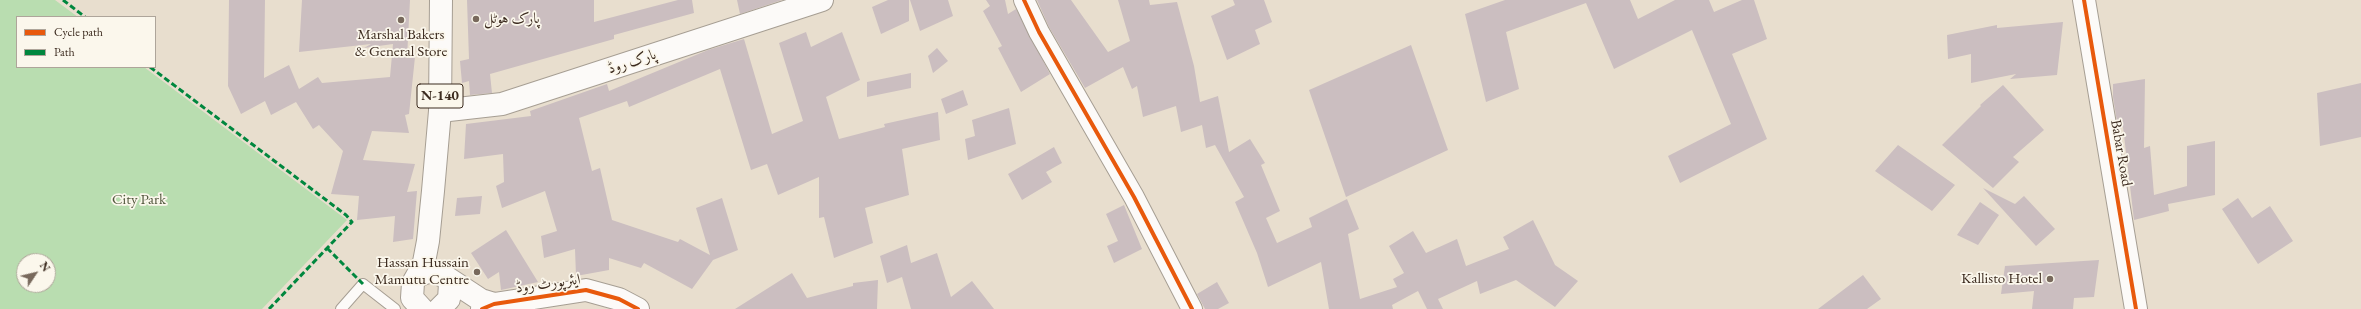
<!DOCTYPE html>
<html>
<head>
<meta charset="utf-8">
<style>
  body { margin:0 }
  #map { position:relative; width:2361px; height:309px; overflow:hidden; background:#e8dece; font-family:"EB Garamond",serif }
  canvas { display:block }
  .legend { position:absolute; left:16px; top:16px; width:140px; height:52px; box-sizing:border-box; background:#fbf7ec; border:1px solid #aea59a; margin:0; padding:5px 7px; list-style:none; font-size:12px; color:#3b2a1e }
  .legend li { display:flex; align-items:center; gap:8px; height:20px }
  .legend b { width:20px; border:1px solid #aea59a }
  .north { position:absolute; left:16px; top:253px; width:40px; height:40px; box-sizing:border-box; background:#fbf7ec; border:1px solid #aea59a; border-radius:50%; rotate:55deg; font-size:11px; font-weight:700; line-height:16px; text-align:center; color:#3b2a1e }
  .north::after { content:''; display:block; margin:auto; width:14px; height:18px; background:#78695c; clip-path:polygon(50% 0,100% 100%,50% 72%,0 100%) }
</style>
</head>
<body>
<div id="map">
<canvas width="2361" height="309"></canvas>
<ul class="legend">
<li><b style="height:5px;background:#e8590c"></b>Cycle path</li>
<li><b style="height:5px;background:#00873e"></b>Path</li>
</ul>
<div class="north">N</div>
</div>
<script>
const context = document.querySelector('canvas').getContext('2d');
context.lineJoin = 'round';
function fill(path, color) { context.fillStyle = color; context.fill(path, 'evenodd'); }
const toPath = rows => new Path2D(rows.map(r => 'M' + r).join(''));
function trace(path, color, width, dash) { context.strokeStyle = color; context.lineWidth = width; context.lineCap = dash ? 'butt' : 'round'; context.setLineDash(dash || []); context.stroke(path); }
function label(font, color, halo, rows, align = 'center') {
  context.font = font + ' "EB Garamond",Amiri,serif'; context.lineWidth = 3.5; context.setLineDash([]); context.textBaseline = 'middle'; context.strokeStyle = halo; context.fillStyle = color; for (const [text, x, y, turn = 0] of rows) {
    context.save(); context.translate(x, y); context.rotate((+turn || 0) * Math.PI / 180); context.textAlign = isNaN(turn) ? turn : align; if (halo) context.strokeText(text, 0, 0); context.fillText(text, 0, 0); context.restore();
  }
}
const green = toPath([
  [0,0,55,0,78,17,17,17,17,67,144,67,347,220,262,309,0,309],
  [24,261,48,261,48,285,24,285]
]);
const building = toPath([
  [229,0,265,0,264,78,289,65,299,89,318,77,322,83,390,77,393,44,364,48,371,44,299,52,302,0,410,0,407,58,415,57,409,114,405,115,409,133,372,131,363,160,415,164,407,192,417,191,413,239,393,242,395,216,357,220,359,196,331,194,343,151,319,125,313,129,296,102,271,115,265,101,241,114,228,86],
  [467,0,594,0,594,22,678,0,692,0,694,13,614,35,614,39,490,74,492,93,470,95,469,81,462,83,460,61,469,59],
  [737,0,782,0,740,14],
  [888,0,909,0,909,21,881,34,872,7],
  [910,0,948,0,953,16,920,31],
  [986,0,1005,0,1008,14,1016,9,1050,74,1021,92,998,48,1002,46,983,11,990,6],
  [1037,0,1071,0,1108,52,1130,41,1118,0,1149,0,1150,5,1177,2,1194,66,1200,102,1218,96,1229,152,1250,139,1265,163,1261,165,1280,211,1266,218,1277,243,1312,227,1309,218,1347,199,1359,229,1348,234,1360,299,1397,287,1393,279,1404,273,1389,246,1413,231,1426,253,1457,239,1466,266,1509,249,1503,237,1533,220,1555,265,1578,281,1555,307,1516,280,1480,294,1477,281,1438,299,1443,309,1427,309,1418,291,1392,305,1393,309,1329,309,1321,262,1268,287,1257,253,1235,202,1244,197,1215,145,1206,148,1202,125,1181,132,1176,106,1143,117,1137,86,1132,89,1123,67,1085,88,1049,27],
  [1233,0,1264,0,1272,22,1255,30,1260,44,1227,60,1211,16,1235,5],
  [1505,0,1630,0,1638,19,1675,0,1709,0,1714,12,1742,0,1754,0,1767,39,1732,54,1767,139,1680,183,1668,156,1731,124,1692,30,1614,69,1586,3,1506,32,1519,89,1486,102,1465,14],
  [2063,22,2057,75,2010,79,2016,74,1971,83,1971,54,1948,59,1947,35,1997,25,1997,28],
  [806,32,811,47,842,32,860,80,826,97,839,139,885,127,884,124,938,112,940,140,902,149,909,195,865,208,873,243,834,258,824,217,819,218,819,177,778,195,767,164,751,170,720,69,629,107,627,101,579,118,592,171,600,168,612,220,678,242,680,239,710,255,696,208,722,198,738,250,713,260,692,289,644,263,641,268,609,258,609,270,576,276,575,249,544,258,541,236,557,231,545,191,502,208,496,186,504,182,503,154,464,159,466,124,531,116,530,111,607,84,609,91,708,50,744,39,772,134,803,121,779,43],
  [1411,45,1448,150,1346,197,1309,90],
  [937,48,948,61,933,73,928,56],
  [911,73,911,88,867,97,867,82],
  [2145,79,2144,148,2150,146,2154,195,2187,186,2187,146,2215,141,2215,195,2168,204,2169,211,2134,220,2123,127,2118,128,2113,97,2113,84],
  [2361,83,2361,137,2320,146,2317,93],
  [2003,85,2044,130,2013,157,2019,162,1993,188,1942,145,1981,106,1980,105],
  [963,90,968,105,946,114,941,99],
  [1009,108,1016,144,968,160,965,139,975,136,972,120],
  [1898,145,1955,185,1932,211,1875,171],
  [1054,147,1062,163,1046,172,1052,182,1022,200,1008,174],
  [1983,188,2015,204,2024,196,2055,229,2036,246],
  [482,196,480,214,455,216,457,198],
  [2238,198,2252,218,2270,206,2293,241,2258,264,2222,209],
  [1980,202,1999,215,1978,245,1957,235],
  [1124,205,1142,249,1114,263,1107,246,1118,241,1106,214],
  [506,230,538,282,501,290,499,272,488,279,471,253],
  [907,245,911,263,937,253,951,297,972,281,994,309,911,309,902,277,887,283,880,256],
  [2099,260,2094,297,2074,298,2073,309,2032,309,2034,291,2001,294,2005,266],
  [792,273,807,298,853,286,853,283,878,280,877,309,735,309],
  [1863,275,1881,299,1867,309,1818,309],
  [1217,282,1229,303,1218,309,1205,309,1197,294]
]);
const service = toPath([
  [341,309,363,284,395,309]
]);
const minor = toPath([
  [1024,0,1039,32,1134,197,1192,309]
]);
const tertiary = toPath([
  [2084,0,2136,309],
  [446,277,481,300,494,304],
  [482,309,494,304,586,290,619,299,638,309]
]);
const secondary = toPath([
  [440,111,502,104,822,0]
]);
const trunk = toPath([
  [417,276,424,262,428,241,433,191,440,111,441,0],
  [422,309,412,298,413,283,417,276,431,271,446,277,450,284,449,299,439,309]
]);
const quiet = toPath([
  [63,0,85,17],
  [150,67,346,215,352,222,269,309],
  [327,248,363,284]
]);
const cycleway = toPath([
  [1024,0,1039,32,1134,197,1192,309],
  [2084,0,2136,309],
  [482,309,494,304,586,290,619,299,638,309]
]);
const markers = [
  [476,19,4,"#78695c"],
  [401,20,4,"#78695c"],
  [477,272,4,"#78695c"],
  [2050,279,4,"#78695c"]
];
const shields = [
  [440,96,46]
];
const shieldNames = [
  ["N-140",440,96]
];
const poiNames = [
  ["پارک ہوٹل",484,19,"left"],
  ["Marshal Bakers",401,35,"center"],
  ["& General Store",401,52,"center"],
  ["Hassan Hussain",469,263],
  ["Mamutu Centre",469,280],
  ["Kallisto Hotel",2042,279]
];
const streetNames = [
  ["پارک روڈ",632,62,-18],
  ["Babar Road",2121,153,80],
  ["ایئرپورٹ روڈ",548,284,-8]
];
const parkNames = [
  ["City Park",139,200]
];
fill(green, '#b9ddb0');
fill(building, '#cbbec0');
trace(service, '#a69e93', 12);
trace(minor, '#a69e93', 22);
trace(tertiary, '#a69e93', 24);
trace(secondary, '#a69e93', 24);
trace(trunk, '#a69e93', 24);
trace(service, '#fcfaf8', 10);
trace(minor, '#fcfaf8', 20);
trace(tertiary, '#fcfaf8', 22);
trace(secondary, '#fcfaf8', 22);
trace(trunk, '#fcfaf8', 22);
trace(quiet, '#00873e', 3, [6, 3]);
trace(cycleway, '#e8590c', 4);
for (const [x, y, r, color] of markers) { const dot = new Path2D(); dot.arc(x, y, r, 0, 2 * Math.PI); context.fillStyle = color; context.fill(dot); trace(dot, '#fbf7ec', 1.5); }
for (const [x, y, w] of shields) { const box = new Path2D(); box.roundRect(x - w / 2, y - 12, w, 24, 3); context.fillStyle = '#fbf7ec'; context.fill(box); trace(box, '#3b2a1e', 1); }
label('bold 14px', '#3b2a1e', null, shieldNames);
label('15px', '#3b2a1e', '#fbf7ec', poiNames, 'right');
label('15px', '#3b2a1e', '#fbf7ec', streetNames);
label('15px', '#51563c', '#fbf7ec', parkNames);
</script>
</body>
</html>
